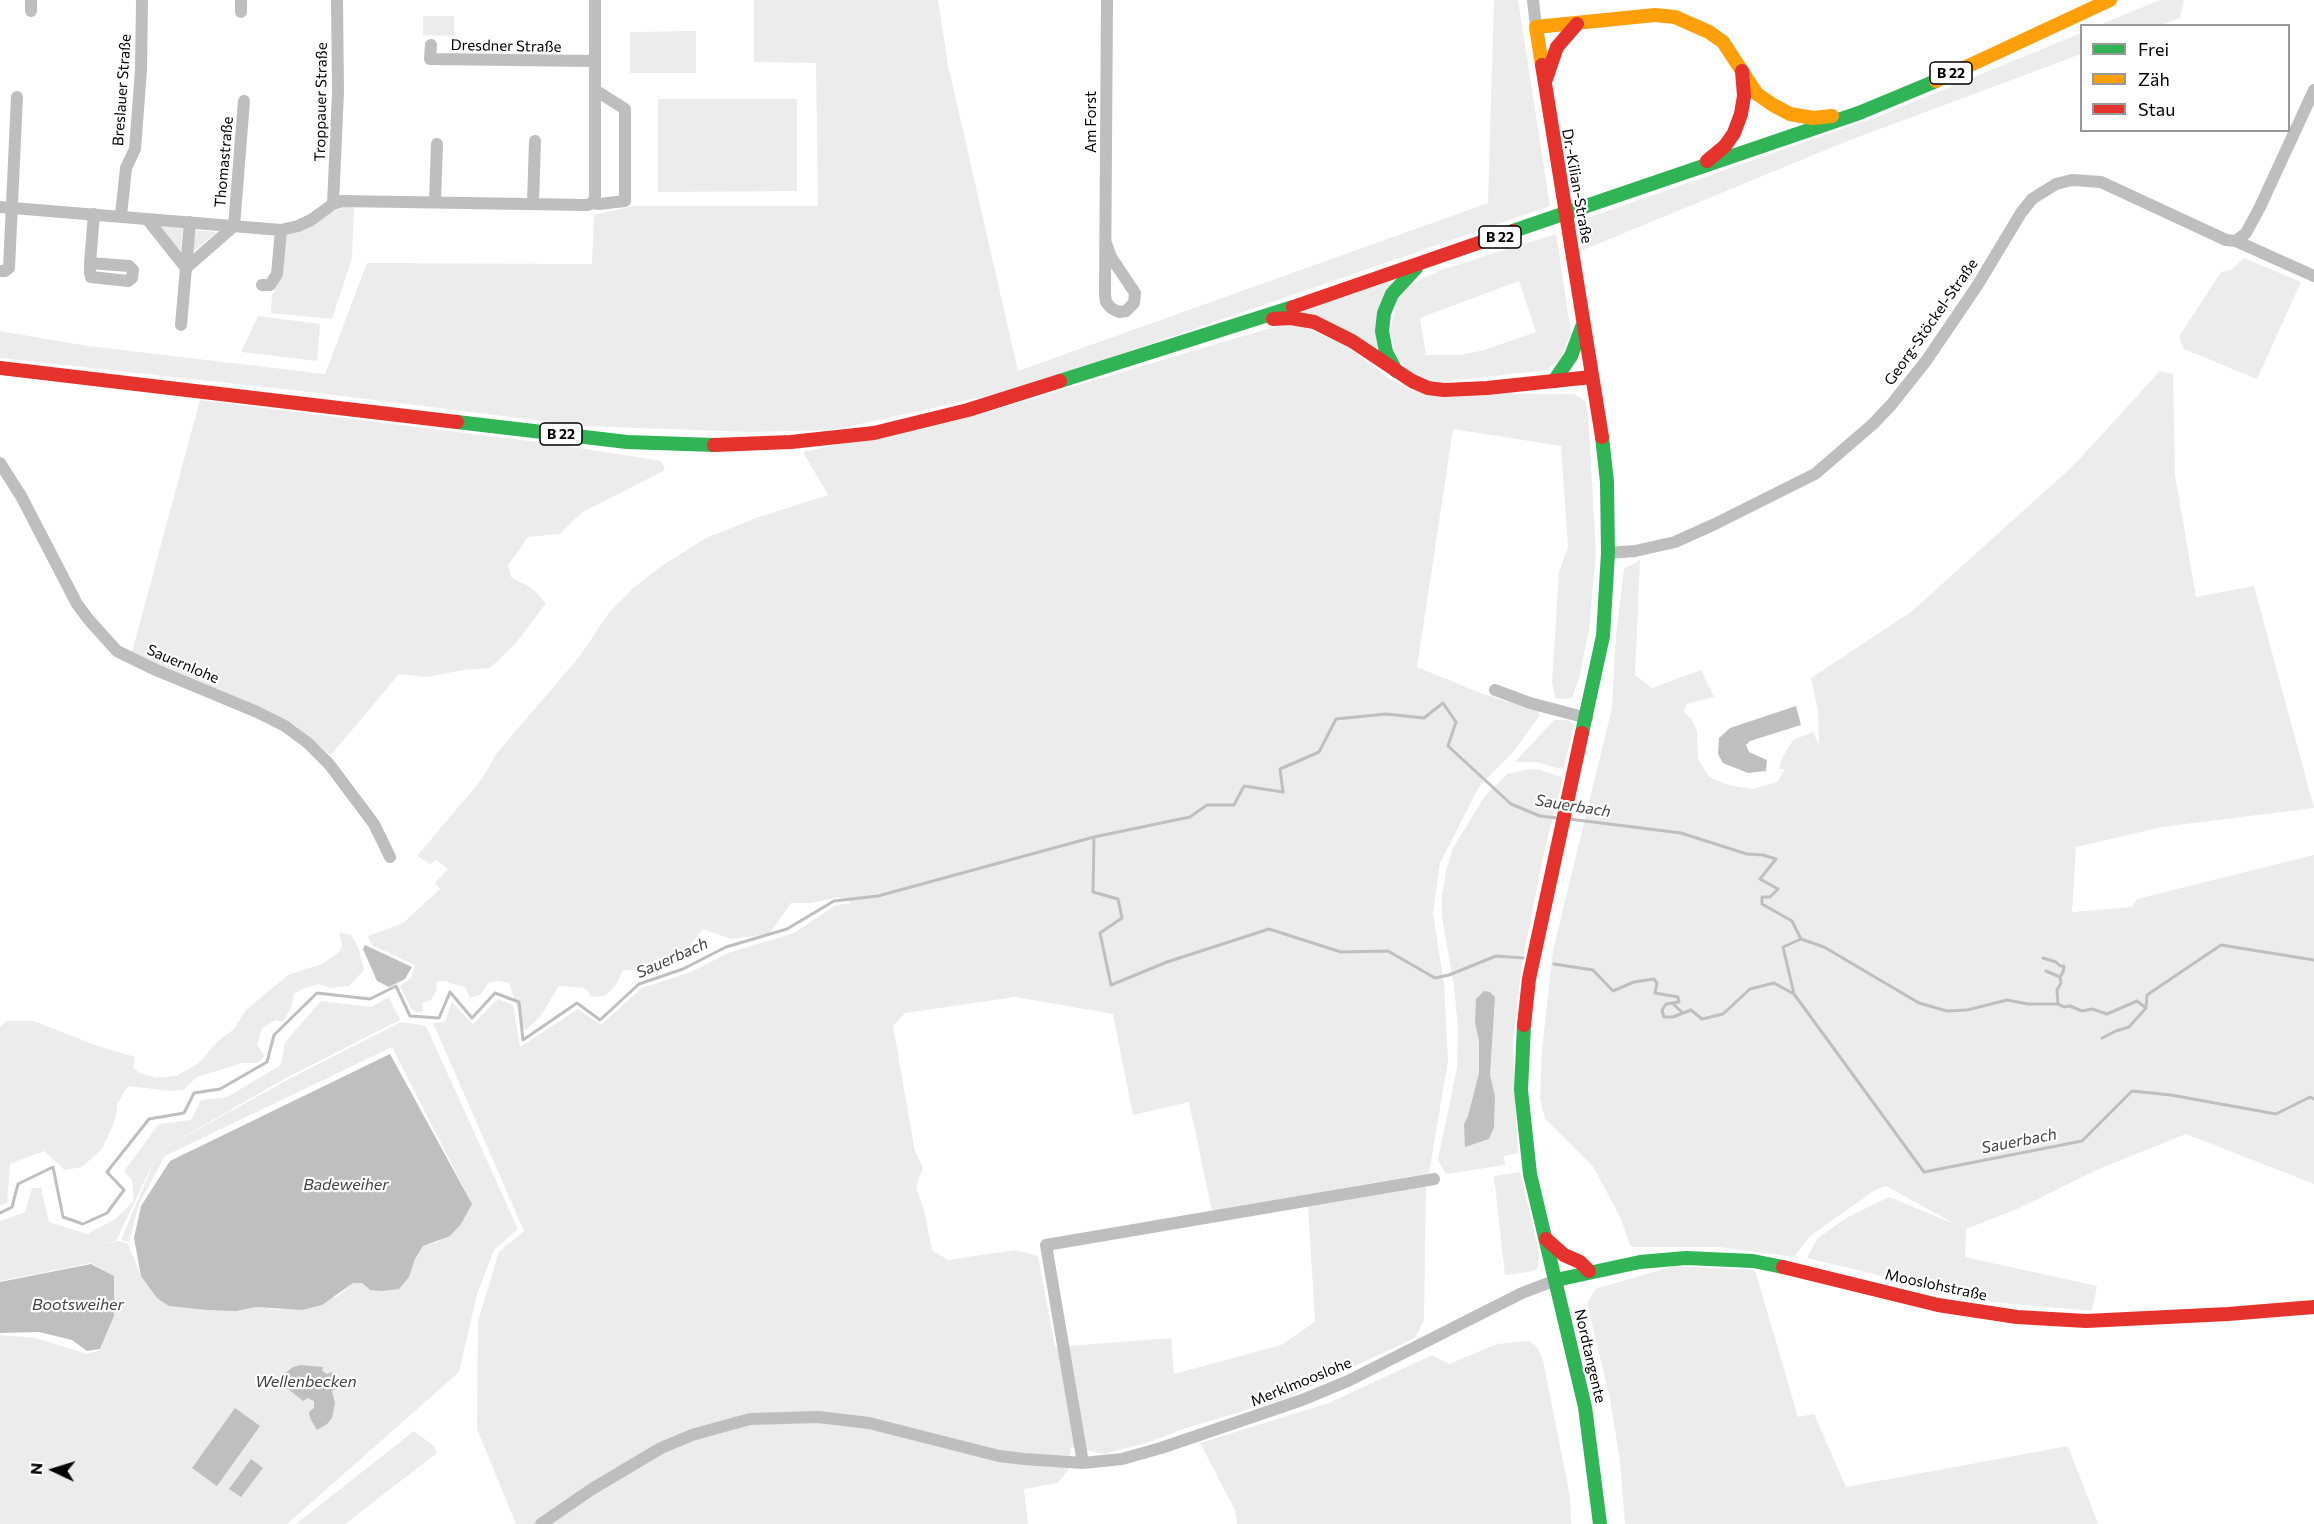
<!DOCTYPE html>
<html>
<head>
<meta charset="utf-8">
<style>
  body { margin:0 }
  #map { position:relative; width:2314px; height:1524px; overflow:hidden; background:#fff; font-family:Commissioner,sans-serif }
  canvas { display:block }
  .legend { position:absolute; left:2080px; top:24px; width:210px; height:108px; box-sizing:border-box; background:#fff; border:2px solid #999; margin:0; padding:8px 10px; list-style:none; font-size:18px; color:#000 }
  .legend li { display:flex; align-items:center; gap:12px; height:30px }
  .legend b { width:30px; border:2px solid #999 }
  .north { position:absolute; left:24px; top:1440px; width:60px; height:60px; -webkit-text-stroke:4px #fff; paint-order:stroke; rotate:274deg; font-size:16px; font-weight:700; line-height:24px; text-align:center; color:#000 }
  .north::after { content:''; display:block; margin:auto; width:21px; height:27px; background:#000; clip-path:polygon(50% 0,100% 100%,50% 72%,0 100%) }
</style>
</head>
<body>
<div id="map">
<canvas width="2314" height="1524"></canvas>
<ul class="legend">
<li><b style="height:8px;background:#30b455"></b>Frei</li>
<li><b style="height:8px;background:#ff9f0a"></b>Zäh</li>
<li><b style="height:8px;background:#e5322d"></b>Stau</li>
</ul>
<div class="north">N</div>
</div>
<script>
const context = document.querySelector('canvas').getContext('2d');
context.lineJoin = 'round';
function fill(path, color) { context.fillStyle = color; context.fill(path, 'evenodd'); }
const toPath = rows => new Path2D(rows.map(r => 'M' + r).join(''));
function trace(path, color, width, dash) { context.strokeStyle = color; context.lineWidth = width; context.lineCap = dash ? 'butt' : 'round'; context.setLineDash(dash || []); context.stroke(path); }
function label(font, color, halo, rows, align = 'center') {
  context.font = font + ' Commissioner,sans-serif'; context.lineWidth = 4.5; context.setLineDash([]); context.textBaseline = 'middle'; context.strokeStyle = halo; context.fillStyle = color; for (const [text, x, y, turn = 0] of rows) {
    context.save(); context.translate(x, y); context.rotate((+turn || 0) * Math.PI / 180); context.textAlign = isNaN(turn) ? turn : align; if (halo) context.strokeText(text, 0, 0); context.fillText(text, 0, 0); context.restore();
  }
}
const green = toPath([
  [754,0,938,0,948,65,1018,371,1488,203,1494,0,1518,0,1550,206,1023,388,833,430,748,432,583,426,318,393,0,358,0,331,88,346,325,374,367,263,592,264,594,215,633,206,818,206,816,63,754,62],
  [2160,0,2184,0,2180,18,2160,25,2099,25],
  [423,16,454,16,454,36,423,35],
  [696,31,696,73,630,73,630,32],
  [2081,33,2081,54,1845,142,1583,250,1579,221,1879,116],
  [658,99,797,99,797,191,658,192],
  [343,207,354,207,352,258,332,319,271,313,272,295,279,282,284,234],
  [159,226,183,228,181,252],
  [194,230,217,232,192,253],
  [1556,234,1571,333,1560,359,1547,370,1441,382,1417,377,1399,362,1390,332,1398,298,1415,282,1444,269],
  [1519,281,1536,332,1484,350,1460,355,1426,355,1420,318],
  [2244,258,2301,282,2257,379,2184,349,2179,337,2221,272,2231,270],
  [1396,279,1380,355,1300,312],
  [258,316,320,324,317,361,241,352],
  [1294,323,1346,345,1388,378,1409,390,1459,393,1574,394,1585,401,1588,413,1596,552,1589,630,1579,678,1572,698,1556,699,1552,683,1559,572,1568,547,1561,446,1453,429,1417,667,1483,694,1538,711,1540,715,1515,750,1479,787,1440,863,1433,913,1444,984,1448,1061,1429,1173,1212,1211,1189,1102,1133,1115,1113,1014,1015,997,905,1013,893,1026,915,1152,923,1167,916,1187,924,1210,932,1250,948,1260,1015,1250,1038,1256,1055,1347,1171,1338,1174,1374,1281,1345,1315,1322,1308,1205,1426,1183,1424,1320,1415,1338,1284,1399,1186,1428,1149,1442,1104,1454,1071,1447,1069,1469,1058,1483,1024,1489,1028,1524,516,1524,477,1429,478,1321,499,1252,524,1231,433,1023,445,1022,452,1002,473,1024,498,999,513,1005,520,1047,578,1009,601,1025,642,988,691,972,728,953,794,933,836,905,852,903,839,897,810,903,791,903,769,934,731,939,703,929,680,958,658,970,646,973,639,970,623,970,616,985,605,996,592,997,585,988,559,986,540,1017,525,1031,509,983,497,981,488,983,480,995,470,998,465,987,443,981,437,982,436,991,431,1000,422,1003,423,1011,417,1013,410,1007,400,986,411,978,415,965,372,945,368,936,403,923,440,889,435,883,448,869,436,860,430,864,417,856,482,779,496,754,580,656,608,614,633,588,663,565,706,538,759,517,828,495,803,452,977,415,1267,329],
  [2160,371,2173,374,2175,475,2196,597,2254,586,2314,808,2162,827,2076,847,2072,912,2132,907,2137,899,2314,855,2314,1184,2186,1134,2101,1168,2017,1209,1966,1229,1965,1257,2097,1286,2092,1311,1992,1302,1807,1258,1817,1239,1846,1218,1889,1197,1957,1225,1886,1186,1875,1190,1810,1236,1794,1257,1719,1247,1631,1247,1620,1217,1594,1168,1545,1118,1540,1099,1542,1049,1553,950,1612,708,1616,634,1624,569,1640,560,1635,675,1652,688,1701,670,1714,697,1686,704,1684,712,1692,720,1697,731,1698,759,1709,777,1728,785,1752,789,1777,782,1785,769,1779,769,1782,758,1793,740,1813,732,1819,745,1818,711,1811,678,1911,612,2073,466],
  [200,400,554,444,661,461,665,470,581,513,560,534,528,537,508,565,511,577,533,589,546,603,516,643,490,668,463,670,427,677,399,674,331,755,295,725,262,708,178,675,132,652],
  [1554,720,1568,720,1574,725,1564,768,1557,768,1536,762,1515,762],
  [1530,769,1541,770,1563,778,1543,857,1522,963,1513,1043,1518,1153,1504,1156,1505,1165,1446,1174,1438,1160,1457,1068,1458,1028,1454,986,1442,917,1442,896,1446,871,1453,848,1485,796,1507,774],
  [1490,992,1495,997,1490,1075,1495,1096,1494,1127,1466,1146,1464,1124,1468,1117,1479,1073,1479,1041,1475,1023],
  [339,932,351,935,359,949,364,970,349,986,331,988,319,984,302,989,294,994,291,1008,283,1022,276,1020,262,1028,257,1045,265,1056,258,1063,242,1063,197,1077,183,1090,170,1091,128,1086,117,1104,117,1110,113,1125,102,1149,82,1167,65,1170,44,1151,10,1164,7,1203,0,1205,0,1027,7,1021,33,1021,98,1046,135,1057,133,1067,138,1072,156,1078,176,1076,199,1063,217,1042,234,1029,246,1010,288,975,322,964,339,952,342,945],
  [389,997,400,1020,286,1078,159,1151,287,1080,401,1022,426,1026,518,1229,494,1250,477,1294,459,1372,287,1524,0,1524,0,1335,36,1338,87,1354,100,1350,114,1316,114,1276,91,1263,0,1281,0,1221,25,1212,32,1188,41,1188,49,1222,87,1234,114,1220,134,1201,132,1180,124,1171,159,1124,191,1120,201,1100,227,1097,281,1065,285,1042,321,1001,371,1007],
  [392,1047,472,1204,438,1242,423,1246,415,1259,409,1277,370,1290,362,1283,353,1283,337,1297,279,1310,256,1307,236,1311,141,1276,128,1244,120,1241,94,1245,116,1241,156,1157,121,1240,129,1242,139,1204,165,1156],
  [1520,1172,1539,1252,1538,1269,1529,1272,1505,1275,1494,1176],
  [1674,1266,1755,1270,1798,1417,1814,1414,1846,1487,2068,1446,2098,1524,1625,1524,1620,1461,1610,1399,1587,1303,1595,1289],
  [1529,1341,1537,1347,1543,1360,1570,1497,1571,1524,1237,1524,1235,1510,1200,1443,1329,1403,1432,1355,1449,1364,1497,1344],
  [414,1431,434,1446,437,1453,345,1524,296,1524]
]);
const water = toPath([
  [1796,706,1801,725,1750,741,1746,745,1749,752,1767,760,1766,771,1748,773,1723,763,1718,754,1719,738,1730,728],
  [365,945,412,967,405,979,389,987,377,981,363,949],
  [1484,991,1490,992,1495,997,1490,1075,1495,1096,1494,1127,1489,1139,1465,1147,1464,1124,1468,1116,1479,1073,1479,1041,1475,1023,1476,999],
  [390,1054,472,1204,461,1224,450,1236,423,1246,415,1259,409,1277,399,1289,382,1291,370,1290,362,1283,353,1283,322,1305,302,1310,256,1307,236,1311,207,1310,169,1306,157,1298,141,1276,134,1238,141,1206,170,1161],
  [91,1264,114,1276,114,1316,100,1349,87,1351,72,1340,39,1332,0,1333,0,1282],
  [301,1365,323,1367,322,1371,327,1374,331,1372,342,1384,332,1391,335,1403,332,1418,327,1424,317,1430,310,1418,309,1412,314,1408,314,1401,308,1398,303,1401,277,1380,293,1367],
  [235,1408,260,1426,217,1486,192,1468],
  [251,1459,263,1468,241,1497,229,1489]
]);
const stream = toPath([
  [1569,819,1681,833,1747,854,1763,855,1776,859,1760,879,1778,889,1770,897,1762,897,1762,904,1792,921,1801,939,1783,947,1794,994,1924,1172,2082,1141,2132,1091,2171,1095,2276,1114,2310,1097,2314,1099],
  [1094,837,1093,892,1118,899,1122,918,1100,933,1111,985,1167,962,1269,929,1341,952,1388,951,1435,978,1449,975,1496,956,1523,958],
  [1801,939,1824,947,1919,1003,1947,1011,1967,1010,2007,1000,2028,1004,2058,1004,2064,1007,2070,1006,2082,1011,2092,1009,2107,1014,2137,1001,2146,1008],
  [2043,958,2056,962,2060,966,2064,966,2063,972,2060,977,2061,983,2057,990,2058,1004],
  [1554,964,1593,970,1613,991,1634,982,1654,979,1657,983,1655,993,1678,997,1679,1002,1666,1004,1662,1010,1664,1017,1673,1017,1691,1010,1702,1019,1723,1014,1750,989,1774,983,1794,994],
  [2046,971,2060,977],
  [1672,1003,1683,1013],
  [2102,1038,2116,1031,2129,1027,2146,1008,2147,995,2221,945,2314,960],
  [0,1213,12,1207,18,1184,53,1167,63,1217,83,1224,107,1213,124,1190,107,1172,149,1119,184,1113,194,1093,220,1089,267,1062,274,1035,317,993,370,999,396,986,410,1016,439,1018,450,992,472,1018,495,993,519,1002,523,1040,577,1003,600,1020,639,984,683,969,726,947,787,929,834,901,878,896,1094,837,1190,817,1207,805,1234,805,1244,786,1283,792,1280,769,1319,752,1336,719,1386,714,1424,718,1443,703,1456,722,1448,746,1511,804,1540,816,1557,818]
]);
const street = toPath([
  [31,0,31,11],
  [241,0,241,12],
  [595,0,595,196,593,203,599,204,625,201,625,109,595,90],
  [1533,0,1536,27],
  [431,45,430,59,595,61],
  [435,201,437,144],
  [533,203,535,141],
  [333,204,338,92,337,0],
  [0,207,281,230,298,226,311,220,333,204,342,201,587,205,593,203],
  [121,215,126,168,135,149,141,70,142,0],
  [147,219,186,268,234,226,244,101],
  [2236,241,2246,233,2260,207,2314,90],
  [1106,243,1111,257,1135,293,1134,303,1126,311,1119,312,1111,308,1106,302,1105,294,1107,0],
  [90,263,129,266,133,270,132,278,128,281,91,277,90,273,90,263,94,214],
  [0,271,5,271,9,268,17,97],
  [262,285,270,285,277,274,281,230],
  [181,325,190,222],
  [0,463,21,496,77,604,89,620,117,651,156,670,257,712,285,726,308,743,329,764,374,824,390,857],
  [1608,553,1635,551,1675,542,1715,524,1815,474,1873,424,1891,405,1926,361,1977,286,2021,213,2032,199,2056,184,2072,180,2101,182,2226,240,2236,241,2314,276],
  [1495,690,1530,703,1587,718],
  [1083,1463,1046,1245,1434,1179],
  [541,1524,592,1489,661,1448,692,1435,750,1419,818,1417,869,1423,999,1456,1024,1459,1083,1463,1122,1459,1161,1448,1302,1400,1348,1381,1522,1293,1556,1280]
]);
const fast = toPath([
  [1513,231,1859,113,1936,81],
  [1396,371,1386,352,1382,331,1384,313,1392,294,1416,268],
  [1060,381,1293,307],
  [1554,381,1571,356,1582,327],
  [457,422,627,442,714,445],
  [1582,733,1603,636,1608,553,1607,482,1602,437],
  [1524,1025,1521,1090,1530,1174,1585,1407,1600,1524],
  [1556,1280,1640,1262,1686,1258,1753,1261,1783,1267]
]);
const slow = toPath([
  [1542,65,1536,27,1655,15,1675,17,1709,32,1723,42,1757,94,1773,105,1790,114,1813,118,1832,116],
  [1936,81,2110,0]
]);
const jam = toPath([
  [1542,65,1602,437],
  [1546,79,1557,47,1577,24],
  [1707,161,1725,146,1734,133,1741,114,1744,96,1742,71],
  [1293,307,1513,231],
  [1273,319,1291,318,1314,322,1352,341,1412,381,1428,388,1444,390,1487,388,1592,377],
  [0,368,457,422],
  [714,445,791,442,874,433,968,410,1060,381],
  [1524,1025,1529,979,1582,733],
  [1546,1239,1564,1255,1580,1262,1589,1271],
  [1783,1267,1938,1305,2017,1317,2086,1321,2228,1314,2314,1307]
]);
const shields = [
  [1951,73,42],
  [1500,237,42],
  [561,434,42]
];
const shieldNames = [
  ["B 22",1951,73],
  ["B 22",1500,237],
  ["B 22",561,434]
];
const streetNames = [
  ["Dresdner Straße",506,46,1],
  ["Breslauer Straße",122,90,-86],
  ["Troppauer Straße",321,102,-89],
  ["Am Forst",1091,122,-90],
  ["Thomastraße",224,162,-85],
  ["Dr.-Kilian-Straße",1577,186,80],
  ["Georg-Stöckel-Straße",1931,322,-55],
  ["Sauernlohe",183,664,23],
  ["Mooslohstraße",1936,1285,12],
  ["Nordtangente",1590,1356,77],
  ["Merklmooslohe",1301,1382,-22]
];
const waterNames = [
  ["Sauerbach",1573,806,9],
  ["Sauerbach",672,958,-24],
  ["Sauerbach",2019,1141,-11],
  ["Badeweiher",346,1185],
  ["Bootsweiher",78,1305],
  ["Wellenbecken",306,1382]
];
fill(green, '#ececec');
fill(water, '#bfbfbf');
trace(stream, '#bfbfbf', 3);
trace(street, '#bebebe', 12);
trace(fast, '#30b455', 14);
trace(slow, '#ff9f0a', 14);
trace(jam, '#e5322d', 14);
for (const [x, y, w] of shields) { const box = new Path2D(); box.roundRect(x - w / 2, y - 11, w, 22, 4.5); context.fillStyle = '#fff'; context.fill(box); trace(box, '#000', 1.5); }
label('bold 14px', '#000', null, shieldNames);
label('15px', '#000', '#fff', streetNames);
label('italic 16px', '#444', '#fff', waterNames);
</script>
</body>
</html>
